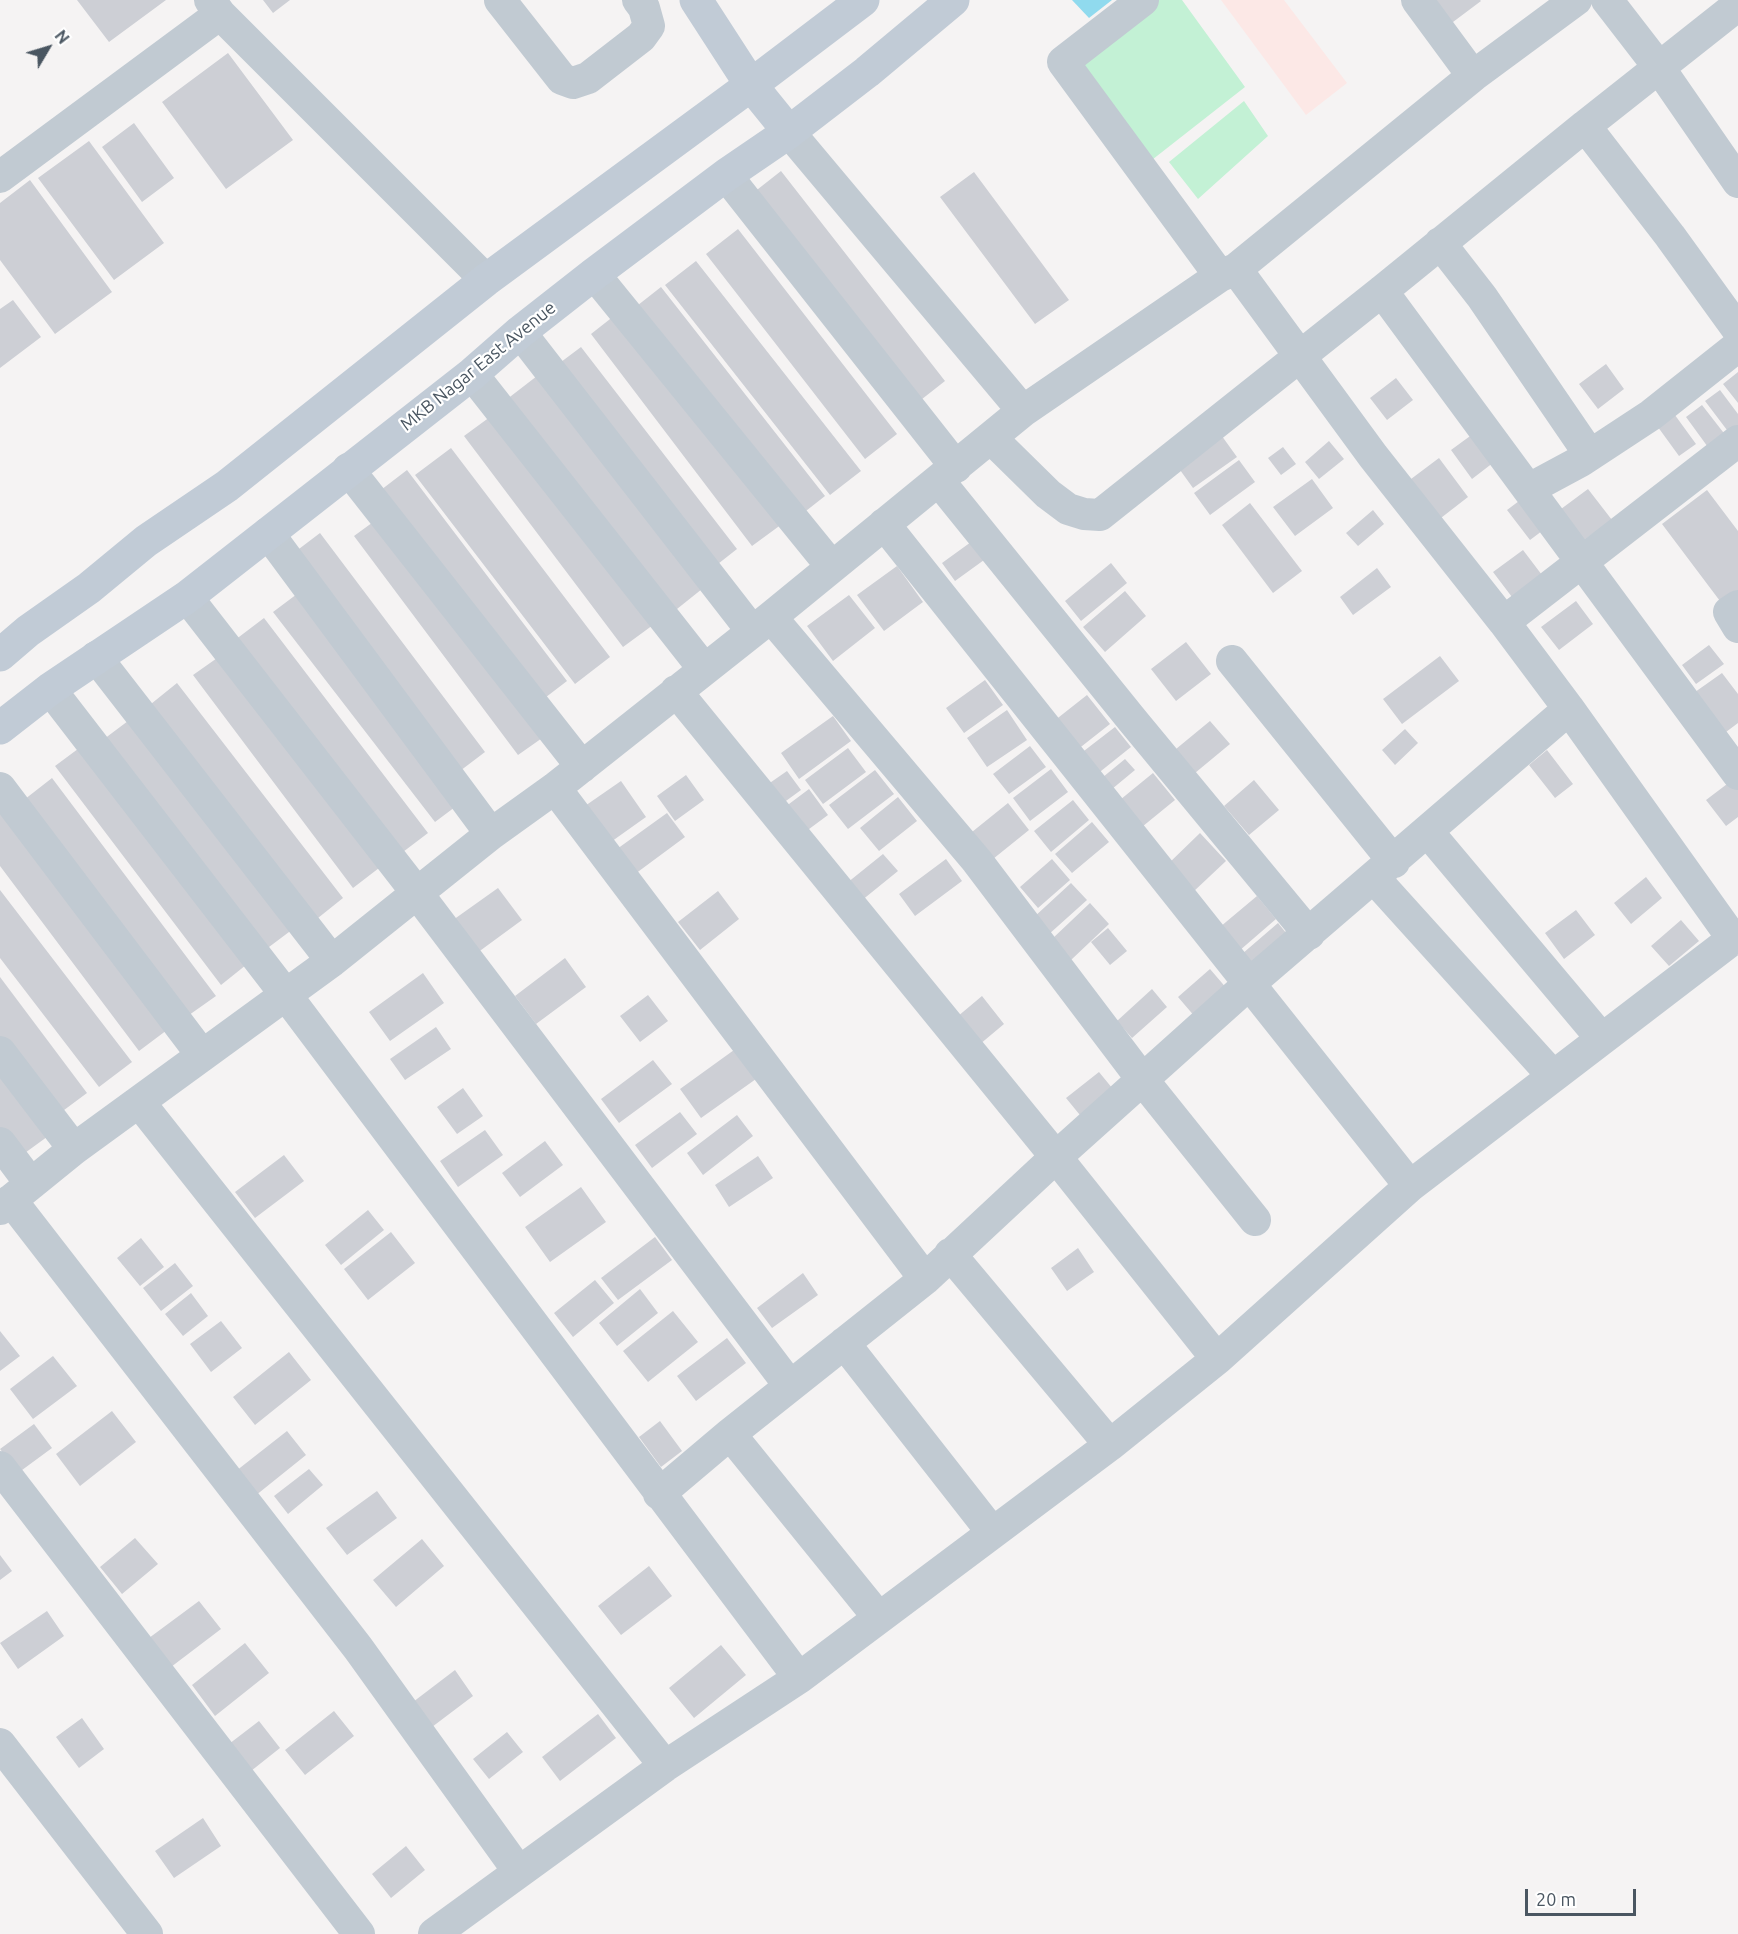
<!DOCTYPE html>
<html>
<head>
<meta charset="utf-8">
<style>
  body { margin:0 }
  #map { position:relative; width:1738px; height:1934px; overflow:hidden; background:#f5f3f3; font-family:Ubuntu,sans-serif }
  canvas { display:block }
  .north { position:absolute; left:18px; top:18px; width:60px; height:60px; -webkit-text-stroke:4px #fff; paint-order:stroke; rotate:52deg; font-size:16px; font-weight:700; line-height:24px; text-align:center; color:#4a5661 }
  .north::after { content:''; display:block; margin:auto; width:21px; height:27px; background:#4a5661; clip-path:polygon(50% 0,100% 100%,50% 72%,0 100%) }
  .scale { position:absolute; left:1525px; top:1889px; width:111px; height:27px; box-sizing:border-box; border:3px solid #4a5661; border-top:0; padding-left:8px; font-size:18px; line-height:21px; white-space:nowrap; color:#4a5661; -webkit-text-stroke:4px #fff; paint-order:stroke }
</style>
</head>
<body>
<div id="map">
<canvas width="1738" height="1934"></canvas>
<div class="north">N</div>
<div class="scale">20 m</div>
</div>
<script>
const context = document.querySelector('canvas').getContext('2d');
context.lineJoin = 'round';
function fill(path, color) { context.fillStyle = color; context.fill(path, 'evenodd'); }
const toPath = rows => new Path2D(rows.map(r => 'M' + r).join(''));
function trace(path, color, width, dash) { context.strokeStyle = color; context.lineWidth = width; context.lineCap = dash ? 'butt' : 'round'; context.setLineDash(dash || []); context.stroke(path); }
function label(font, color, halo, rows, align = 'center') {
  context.font = font + ' Ubuntu,sans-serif'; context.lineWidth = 4.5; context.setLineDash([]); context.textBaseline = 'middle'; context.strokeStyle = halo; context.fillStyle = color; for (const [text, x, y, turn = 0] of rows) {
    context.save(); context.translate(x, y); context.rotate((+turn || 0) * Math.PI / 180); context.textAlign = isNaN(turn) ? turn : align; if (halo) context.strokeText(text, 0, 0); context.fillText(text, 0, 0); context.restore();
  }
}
const medical = toPath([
  [1221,0,1284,0,1347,83,1306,115]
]);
const green = toPath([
  [1144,0,1182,0,1245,87,1134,174,1054,70],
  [1244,101,1268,136,1198,199,1169,162]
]);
const water = toPath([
  [1072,0,1112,0,1089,18]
]);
const building = toPath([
  [77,0,166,0,109,42],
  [263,0,290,0,273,13],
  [1424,0,1480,0,1481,1,1445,28],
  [228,53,293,140,226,189,162,102],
  [134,123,174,178,142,202,102,147],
  [89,141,164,243,114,280,38,178],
  [781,171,945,381,917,403,753,193],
  [974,172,1069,300,1035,324,940,197],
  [30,180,112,292,55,334,0,260,0,203],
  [738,229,897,434,865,459,706,254],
  [696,261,861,471,830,495,665,285],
  [661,287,825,496,797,518,633,309],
  [13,300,41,337,0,368,0,309],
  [619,312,782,524,752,546,591,334],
  [581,347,737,549,709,571,553,368],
  [1606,364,1624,389,1598,409,1579,384],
  [1738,372,1738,403,1723,384],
  [537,376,702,589,667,617,502,403],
  [1396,378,1413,400,1387,420,1370,398],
  [1720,390,1738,414,1738,428,1730,434,1705,401],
  [1702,405,1730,441,1713,454,1686,417],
  [1672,411,1696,444,1679,456,1655,423],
  [494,414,653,625,623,647,464,436],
  [1477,431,1498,459,1472,479,1451,450],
  [1219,432,1237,457,1193,488,1175,463],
  [1329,441,1344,459,1319,479,1305,462],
  [1283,447,1296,464,1281,475,1268,458],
  [451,448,610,657,575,684,415,475],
  [1439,458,1468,497,1437,521,1407,482],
  [1239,460,1255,482,1210,515,1194,493],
  [407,470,567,681,537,704,377,493],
  [1312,479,1333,508,1295,536,1273,507],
  [1588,489,1612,520,1584,540,1561,509],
  [1707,490,1738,531,1738,600,1726,609,1662,524],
  [1527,495,1550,525,1530,540,1507,510],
  [1250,503,1302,571,1273,593,1222,525],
  [1373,510,1384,524,1358,546,1346,533],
  [380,517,545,736,518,755,354,536],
  [320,533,485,752,456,774,291,555],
  [971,542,984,560,955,581,942,563],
  [1523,550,1545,579,1515,601,1493,572],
  [1111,563,1127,583,1081,621,1065,601],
  [897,566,923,602,884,631,857,595],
  [1377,568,1391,587,1353,615,1340,597],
  [301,591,463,801,435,822,273,612],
  [1125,591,1146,616,1105,652,1083,627],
  [849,595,875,628,833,661,807,626],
  [1576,601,1593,624,1559,650,1541,627],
  [264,618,428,833,399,855,235,640],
  [1186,642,1211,674,1176,701,1151,669],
  [1709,645,1724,664,1696,684,1682,665],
  [220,656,379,868,353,888,193,675],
  [1440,656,1459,681,1402,724,1383,699],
  [1722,673,1738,694,1738,723,1718,738,1688,697],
  [985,680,1003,705,964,733,946,708],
  [177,683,343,898,313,922,146,708],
  [1087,695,1110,724,1077,750,1054,721],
  [1007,710,1027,740,987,767,967,738],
  [833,716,851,741,799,779,781,753],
  [132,718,293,929,261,953,100,742],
  [1210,721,1230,744,1195,773,1176,749],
  [1115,727,1131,747,1096,775,1080,754],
  [1405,729,1418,743,1395,765,1382,750],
  [86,743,251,961,221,985,55,766],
  [1030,746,1046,767,1009,794,993,774],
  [848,748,866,772,823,804,805,780],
  [1547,750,1573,784,1555,798,1529,765],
  [1125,759,1135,770,1106,794,1097,782],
  [1051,769,1068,792,1030,821,1013,798],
  [875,770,894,794,848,829,829,805],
  [787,771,801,790,779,806,764,787],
  [1153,773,1175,800,1137,831,1115,804],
  [686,775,704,800,675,821,657,796],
  [52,778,216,996,182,1020,20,803],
  [1735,778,1738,782,1738,817,1726,826,1706,800],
  [1254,780,1279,810,1249,835,1224,806],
  [621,781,646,817,608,844,582,808],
  [809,789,828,815,801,835,781,810],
  [898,797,917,821,879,851,860,828],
  [1073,800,1089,820,1051,852,1034,831],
  [1008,803,1029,830,993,859,972,832],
  [0,812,171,1027,139,1051,0,866],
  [667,813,685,837,635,874,617,849],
  [1092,822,1109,842,1072,873,1055,854],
  [1200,833,1226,861,1192,893,1166,866],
  [883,854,898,871,861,901,847,883],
  [946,859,962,881,915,916,899,894],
  [1052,859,1070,880,1038,908,1020,887],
  [1646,877,1662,898,1631,924,1614,903],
  [1071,883,1087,900,1048,935,1033,918],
  [498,888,522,920,477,953,453,920],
  [0,890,132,1062,99,1087,0,958],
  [718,891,739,919,700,950,678,922],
  [1257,896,1276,919,1239,951,1220,927],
  [1090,903,1109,924,1071,960,1052,939],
  [1576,910,1595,935,1564,959,1545,933],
  [1681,920,1699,941,1669,966,1651,946],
  [1278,923,1291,939,1255,970,1242,954],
  [1108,928,1127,951,1110,965,1091,942],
  [565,958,586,987,536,1024,515,996],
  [1210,969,1228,990,1196,1018,1178,997],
  [423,973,444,1003,390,1041,369,1012],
  [0,977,87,1093,56,1116,0,1042],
  [1152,989,1167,1007,1132,1038,1117,1021],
  [648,995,668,1021,640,1042,620,1016],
  [982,996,1004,1024,973,1050,951,1022],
  [436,1027,451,1049,405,1080,390,1059],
  [734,1050,756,1079,701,1118,680,1089],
  [653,1060,672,1084,619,1123,601,1099],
  [0,1066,51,1134,18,1158,0,1134],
  [1099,1072,1117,1094,1084,1120,1066,1098],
  [463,1088,483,1116,457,1134,437,1107],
  [680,1112,697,1134,652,1168,635,1145],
  [737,1115,753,1136,703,1175,687,1153],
  [485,1130,503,1155,458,1187,440,1161],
  [545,1141,563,1165,520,1197,502,1173],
  [284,1155,304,1181,255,1218,235,1192],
  [758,1156,773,1178,729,1207,715,1185],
  [581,1187,606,1222,550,1262,525,1227],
  [368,1210,384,1230,341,1265,325,1245],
  [391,1232,415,1263,368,1300,344,1269],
  [655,1237,672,1260,618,1300,601,1278],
  [141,1238,164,1267,140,1286,117,1258],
  [1078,1248,1094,1272,1067,1291,1051,1268],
  [175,1263,193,1286,161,1311,143,1288],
  [803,1273,818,1295,772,1328,757,1308],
  [595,1280,614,1303,573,1337,554,1313],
  [640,1289,658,1313,617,1346,599,1323],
  [191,1293,208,1316,183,1336,165,1314],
  [673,1311,698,1342,648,1382,623,1351],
  [221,1321,242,1348,211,1372,190,1344],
  [0,1331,20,1356,0,1371],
  [727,1338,746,1363,696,1401,677,1376],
  [289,1352,311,1380,255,1425,233,1397],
  [53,1356,77,1386,33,1419,10,1389],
  [112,1411,136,1442,80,1486,56,1454],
  [660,1421,682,1451,661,1467,639,1437],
  [34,1424,52,1448,18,1473,0,1449],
  [287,1431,306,1455,255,1496,236,1471],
  [309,1469,323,1485,288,1514,274,1496],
  [377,1491,397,1518,347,1555,326,1528],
  [135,1538,158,1564,122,1594,100,1567],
  [422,1539,444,1566,396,1607,373,1580],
  [0,1555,12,1571,0,1580],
  [649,1566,672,1596,621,1635,598,1606],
  [199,1601,221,1629,171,1667,149,1638],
  [47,1611,64,1636,18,1669,0,1643],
  [245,1643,269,1673,215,1716,192,1685],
  [721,1645,746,1675,694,1718,669,1688],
  [455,1670,473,1696,432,1727,413,1702],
  [334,1711,354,1736,305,1775,285,1750],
  [598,1714,616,1738,560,1781,542,1757],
  [82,1718,104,1749,79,1768,56,1737],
  [259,1721,280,1748,251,1771,229,1744],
  [507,1732,523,1752,489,1779,473,1759],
  [203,1818,221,1846,174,1878,155,1851],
  [406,1846,425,1870,391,1898,372,1874]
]);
const minor = toPath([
  [210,0,220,14,486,280],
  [500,0,562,79,573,83,588,78,641,37,649,26,644,8,638,0],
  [1143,0,1063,62,1220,276],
  [1417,0,1473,76],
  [1607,0,1658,66,1738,182],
  [1585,126,1738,5],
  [726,175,956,467],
  [0,177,220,14],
  [1440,243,1482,297,1590,455],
  [1236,269,1373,456,1504,622,1569,709,1733,939],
  [594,274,832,567],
  [1382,291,1738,774],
  [520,332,752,631],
  [472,374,704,669],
  [1023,411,1220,276,1236,269,1473,76,1576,0],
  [991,438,1048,494,1068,509,1084,514,1100,515,1382,291,1585,126,1670,236,1738,330],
  [348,469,582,767],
  [939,481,1133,721,1309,934],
  [1529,489,1581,461,1651,415,1738,346],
  [884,524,1410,1186],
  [268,533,491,834],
  [187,597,417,893,790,1386],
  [1738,606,1729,612,1738,627],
  [771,617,977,861,1142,1079,1255,1220],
  [1504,622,1738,441],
  [96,657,332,961],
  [1232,661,1394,862],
  [50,689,286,995,799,1678],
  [676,691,1056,1157,1217,1359],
  [0,788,202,1055],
  [555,788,925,1279],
  [1428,832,1602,1039],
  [1374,878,1553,1076],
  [0,1052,74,1149],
  [139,1102,665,1766],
  [0,1143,31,1184],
  [11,1200,358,1648,519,1872],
  [0,1209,74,1149,332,961,491,834,555,788,771,617,1023,411,789,132],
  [950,1254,1110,1445],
  [844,1343,992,1532],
  [730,1434,879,1618],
  [0,1467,359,1934],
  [659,1494,730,1434,925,1279,1056,1157,1249,984,1569,709],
  [0,1744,147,1934],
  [434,1934,665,1766,799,1678,1110,1445,1217,1359,1410,1186,1738,935]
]);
const secondary = toPath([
  [696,0,751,85,789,132],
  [0,655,28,631,89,588,146,541,227,486,486,280,751,85,863,0],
  [0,728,50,689,187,597,472,374,520,332,594,274,726,175,789,132,867,72,953,0]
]);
const streetNames = [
  ["MKB Nagar East Avenue",478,366,-39]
];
fill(medical, '#fce8e6');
fill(green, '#c3f1d5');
fill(water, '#90daee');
fill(building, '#cdcfd5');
trace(minor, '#c1cad2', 32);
trace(secondary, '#c1cbd6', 33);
label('18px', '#4a5661', '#fff', streetNames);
</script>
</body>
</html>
